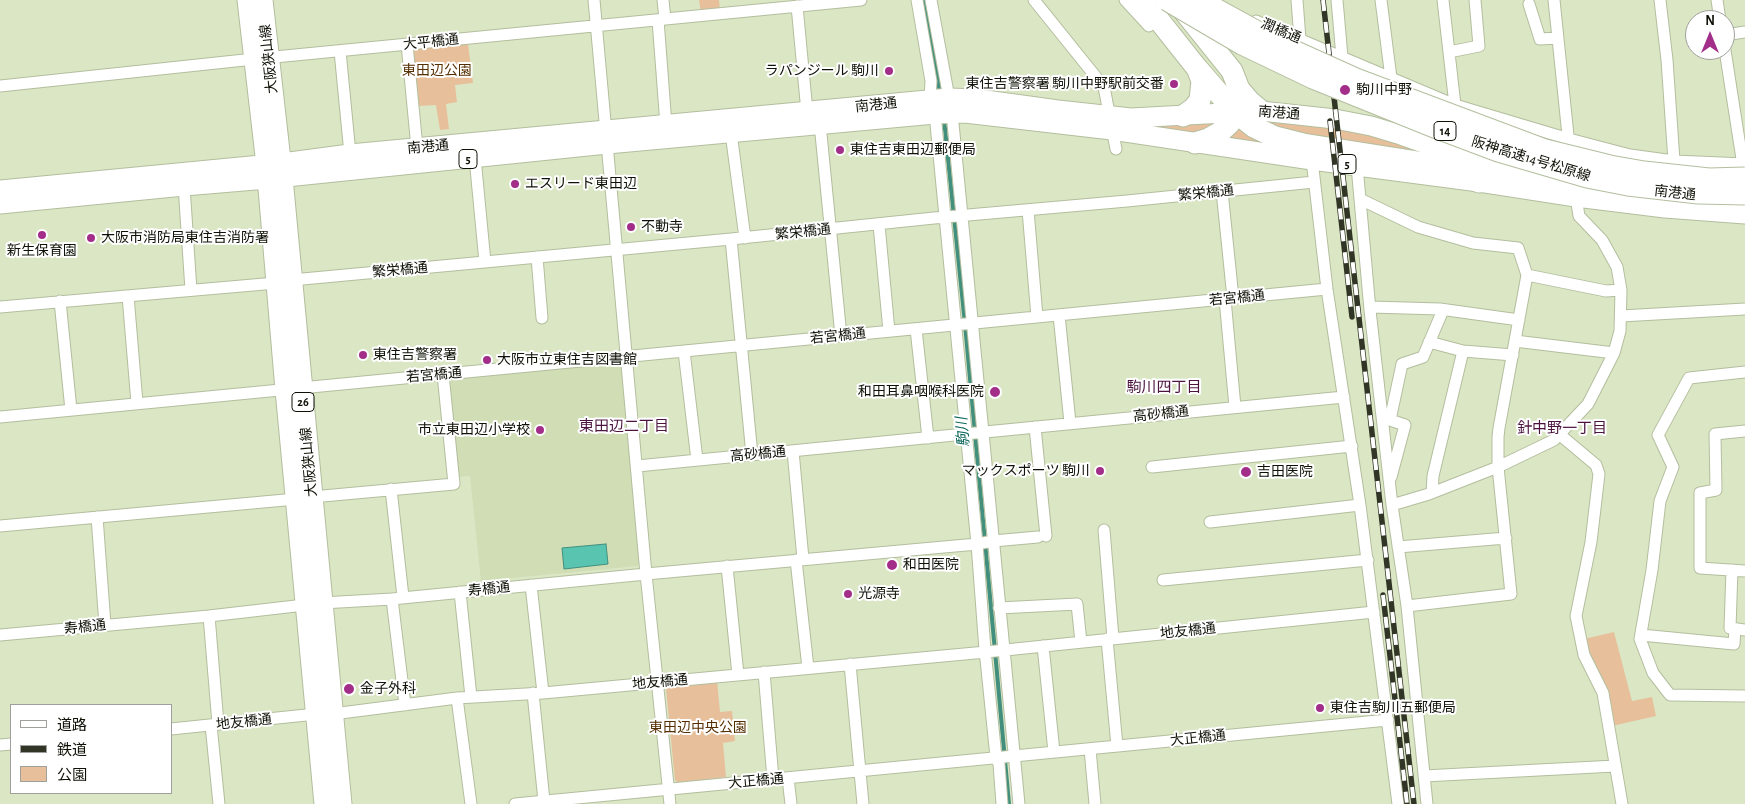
<!DOCTYPE html>
<html>
<head>
<meta charset="utf-8">
<style>
  body { margin:0 }
  #map { position:relative; width:1745px; height:804px; overflow:hidden; background:#dbe6c5; font-family:"Alegreya Sans","Noto Sans JP",sans-serif }
  canvas { display:block }
  .legend { position:absolute; left:10px; top:704px; width:162px; height:90px; box-sizing:border-box; background:#fff; border:1px solid #9fa09b; margin:0; padding:6px 9px; list-style:none; font-size:15px; color:#0e1106 }
  .legend li { display:flex; align-items:center; gap:10px; height:25px }
  .legend b { width:25px; border:1px solid #9fa09b }
  .north { position:absolute; left:1685px; top:10px; width:50px; height:50px; box-sizing:border-box; background:#fff; border:1px solid #9fa09b; border-radius:50%; rotate:0deg; font-size:14px; font-weight:700; line-height:20px; text-align:center; color:#0e1106 }
  .north::after { content:''; display:block; margin:auto; width:18px; height:22px; background:#a22e89; clip-path:polygon(50% 0,100% 100%,50% 72%,0 100%) }
</style>
</head>
<body>
<div id="map">
<canvas width="1745" height="804"></canvas>
<ul class="legend">
<li><b style="height:6px;background:#fff"></b>道路</li>
<li><b style="height:6px;background:#313526"></b>鉄道</li>
<li><b style="height:14px;background:#e7c09b"></b>公園</li>
</ul>
<div class="north">N</div>
</div>
<script>
const context = document.querySelector('canvas').getContext('2d');
context.lineJoin = 'round';
function fill(path, color) { context.fillStyle = color; context.fill(path, 'evenodd'); }
const toPath = rows => new Path2D(rows.map(r => 'M' + r).join(''));
function trace(path, color, width, dash) { context.strokeStyle = color; context.lineWidth = width; context.lineCap = dash ? 'butt' : 'round'; context.setLineDash(dash || []); context.stroke(path); }
function label(font, color, halo, rows, align = 'center') {
  context.font = font + ' "Alegreya Sans","Noto Sans JP",sans-serif'; context.lineWidth = 4; context.setLineDash([]); context.textBaseline = 'middle'; context.strokeStyle = halo; context.fillStyle = color; for (const [text, x, y, turn = 0] of rows) {
    context.save(); context.translate(x, y); context.rotate((+turn || 0) * Math.PI / 180); context.textAlign = isNaN(turn) ? turn : align; if (halo) context.strokeText(text, 0, 0); context.fillText(text, 0, 0); context.restore();
  }
}
const built = toPath([
  [616,362,621,366,640,562,638,566,481,581,470,476,457,477,450,384,452,379]
]);
const green = toPath([
  [699,0,719,0,720,11,701,13],
  [468,44,473,83,455,85,457,102,446,104,449,129,440,130,436,105,419,106,412,52,415,49],
  [1260,119,1356,130,1444,157,1297,137],
  [1226,121,1201,136,1129,124],
  [1236,123,1284,148,1217,140],
  [1614,632,1632,701,1652,697,1656,716,1612,726,1584,639],
  [717,680,720,712,732,711,735,741,723,743,726,777,678,783,675,780,666,689,669,685]
]);
const water = toPath([
  [606,544,608,564,564,569,562,548,606,544]
]);
const stream = toPath([
  [923,0,940,93],
  [944,119,965,324,1009,804]
]);
const street = toPath([
  [594,0,646,574,670,804],
  [663,0,665,19],
  [917,0,931,81,930,99],
  [931,0,949,98],
  [1034,0,1104,87,1116,149],
  [1125,0,1149,26],
  [1297,0,1300,39],
  [1337,0,1342,57],
  [1381,0,1391,78],
  [1443,0,1455,105],
  [1554,0,1569,145],
  [1660,0,1667,60,1674,161],
  [1717,0,1720,20],
  [1529,4,1540,39,1558,38],
  [797,6,807,112],
  [658,20,666,125],
  [1256,21,1455,105,1569,139,1630,155,1674,161,1745,164],
  [1725,35,1745,32],
  [407,44,417,148],
  [1725,50,1744,172],
  [340,51,350,154],
  [1449,52,1479,46,1475,0],
  [0,86,254,59,861,0],
  [952,113,1019,804],
  [935,114,977,544,985,650,996,757,999,764,1002,804],
  [820,124,841,336],
  [731,133,745,238],
  [475,158,485,262],
  [1312,160,1327,289,1360,505,1398,804],
  [1357,166,1370,310,1392,505,1407,606,1427,804],
  [184,186,191,290],
  [1222,191,1233,298],
  [1360,199,1418,227,1473,243,1518,248,1527,275,1499,428,1498,437,1498,467,1511,594,1407,606],
  [1028,210,1037,317],
  [879,225,889,331],
  [731,239,752,455],
  [537,257,542,318],
  [1527,275,1606,291,1621,290],
  [292,280,731,239,934,218,1127,201,1314,182],
  [128,296,137,403],
  [1225,299,1235,407],
  [60,301,71,410],
  [0,307,276,283],
  [1370,307,1440,309,1519,320],
  [1059,315,1070,423],
  [1621,316,1745,309],
  [916,329,928,438],
  [1515,341,1614,353],
  [1429,342,1463,351,1513,355],
  [684,351,697,460],
  [1745,372,1689,378,1658,435,1673,467,1660,501,1652,570,1640,639,1653,673,1670,695,1745,696],
  [0,417,1327,289],
  [1035,427,1046,536],
  [1745,431,1715,434,1716,490,1700,493,1700,568,1745,571],
  [1559,434,1596,465,1599,474,1591,542,1576,616,1584,655,1603,693,1622,804],
  [793,451,803,559],
  [637,466,1344,397],
  [1152,467,1352,446],
  [1391,477,1405,425,1390,420,1402,364,1423,357,1443,310],
  [391,489,403,597],
  [1432,493,1433,476,1463,351],
  [312,497,454,484,443,374],
  [1392,505,1429,494,1498,467,1554,440,1588,404,1614,353,1620,331,1621,290,1617,267,1602,240,1579,216,1576,197],
  [97,517,105,625],
  [1210,522,1360,505],
  [0,526,296,499],
  [1104,530,1113,638],
  [1398,547,1506,538],
  [796,560,808,668],
  [727,566,738,675],
  [1732,570,1730,628,1745,630],
  [1163,580,1368,560],
  [531,585,543,693],
  [460,592,471,697],
  [392,599,405,705],
  [999,608,1077,604,1081,642],
  [209,616,218,724],
  [0,635,209,616,322,603,392,599,646,574,977,544,993,541,1038,537],
  [1641,635,1734,644,1735,629],
  [1107,639,1117,746],
  [1043,646,1054,752],
  [850,664,863,804],
  [764,672,773,779],
  [533,693,544,801],
  [457,698,471,804],
  [333,714,457,698,543,693,986,652,1374,612],
  [211,725,219,804],
  [171,729,316,714],
  [0,745,11,744],
  [1090,749,1095,804],
  [1424,776,1615,766],
  [788,778,791,804],
  [515,804,1388,720]
]);
const primary = toPath([
  [247,0,266,165,285,390,324,804],
  [263,0,283,178,342,804],
  [0,190,282,163,350,154,949,98,978,99,1058,110,1131,118,1261,111,1335,119,1371,126,1401,135,1494,168,1545,178,1583,183],
  [0,204,184,186,267,179,607,144,935,114,965,113,1112,130,1312,160,1479,182,1576,197,1665,208,1745,214]
]);
const highway = toPath([
  [1143,0,1196,67,1235,112,1254,127,1275,137,1303,144,1456,168,1479,182],
  [1183,10,1232,71,1239,89,1235,112,1229,124,1219,133,1208,139,1195,143],
  [1239,89,1250,102,1261,111],
  [1183,116,1194,108,1200,100,1202,81,1197,68]
]);
const rail = toPath([
  [1323,0,1414,804],
  [1330,121,1352,317],
  [1383,595,1407,804]
]);
const highwayBridge = toPath([
  [1167,0,1242,44,1313,78,1437,128,1498,151,1587,177,1628,185,1698,193,1745,194],
  [1199,0,1285,47,1356,79,1545,150,1610,166,1644,172,1709,179,1745,178]
]);
const markers = [
  [889,71,5,"#a22e89"],
  [1174,84,5,"#a22e89"],
  [1345,90,6,"#a22e89"],
  [840,150,5,"#a22e89"],
  [515,184,5,"#a22e89"],
  [631,227,5,"#a22e89"],
  [42,235,5,"#a22e89"],
  [91,238,5,"#a22e89"],
  [363,355,5,"#a22e89"],
  [487,360,5,"#a22e89"],
  [995,392,6,"#a22e89"],
  [540,430,5,"#a22e89"],
  [1100,471,5,"#a22e89"],
  [1246,472,6,"#a22e89"],
  [892,565,6,"#a22e89"],
  [848,594,5,"#a22e89"],
  [349,689,6,"#a22e89"],
  [1320,708,5,"#a22e89"]
];
const shields = [
  [1445,131,22],
  [468,159,18],
  [1347,164,18],
  [303,402,22]
];
const shieldNames = [
  ["14",1445,131],
  ["5",468,159],
  ["5",1347,164],
  ["26",303,402]
];
const streetNames = [
  ["潤橋通",1281,31,23],
  ["大平橋通",431,42,-6],
  ["大阪狭山線",269,59,-96],
  ["南港通",876,105,-6],
  ["南港通",1279,113,4],
  ["南港通",428,147,-5],
  ["阪神高速14号松原線",1531,159,17],
  ["繁栄橋通",1206,193,-6],
  ["南港通",1675,193,6],
  ["繁栄橋通",803,232,-6],
  ["繁栄橋通",400,270,-5],
  ["若宮橋通",1237,298,-6],
  ["若宮橋通",838,336,-6],
  ["若宮橋通",434,375,-5],
  ["高砂橋通",1161,414,-6],
  ["高砂橋通",758,454,-5],
  ["大阪狭山線",309,462,-95],
  ["寿橋通",489,589,-6],
  ["寿橋通",85,627,-6],
  ["地友橋通",1188,631,-6],
  ["地友橋通",660,682,-5],
  ["地友橋通",244,722,-6],
  ["大正橋通",1198,738,-6],
  ["大正橋通",756,781,-5]
];
const parkNames = [
  ["東田辺公園",437,71],
  ["東田辺中央公園",698,728]
];
const poiNames = [
  ["ラパンジール 駒川",879,71,"right"],
  ["東住吉警察署 駒川中野駅前交番",1164,84,"right"],
  ["駒川中野",1356,90],
  ["東住吉東田辺郵便局",850,150],
  ["エスリード東田辺",525,184],
  ["不動寺",641,227],
  ["大阪市消防局東住吉消防署",101,238],
  ["新生保育園",42,251,"center"],
  ["東住吉警察署",373,355],
  ["大阪市立東住吉図書館",497,360],
  ["和田耳鼻咽喉科医院",984,392,"right"],
  ["市立東田辺小学校",530,430,"right"],
  ["マックスポーツ 駒川",1090,471,"right"],
  ["吉田医院",1257,472],
  ["和田医院",903,565],
  ["光源寺",858,594],
  ["金子外科",360,689],
  ["東住吉駒川五郵便局",1330,708]
];
const neighbourhoodNames = [
  ["駒川四丁目",1164,387],
  ["東田辺二丁目",624,426],
  ["針中野一丁目",1562,428]
];
const waterNames = [
  ["駒川",963,432,-95]
];
fill(built, '#d0ddb5');
fill(green, '#e7c09b');
fill(water, '#59c5b1');
trace(water, '#428f7e', 1);
trace(stream, '#428f7e', 4);
trace(street, '#b3be9e', 13);
trace(primary, '#b3be9e', 21);
trace(highway, '#b3be9e', 23);
trace(street, '#fff', 11);
trace(primary, '#fff', 19);
trace(highway, '#fff', 21);
trace(rail, '#313526', 5.5);
trace(rail, '#fff', 4, [11]);
trace(highwayBridge, '#b3be9e', 23, []);
trace(highwayBridge, '#fff', 21);
for (const [x, y, r, color] of markers) { const dot = new Path2D(); dot.arc(x, y, r, 0, 2 * Math.PI); context.fillStyle = color; context.fill(dot); trace(dot, '#fff', 2); }
for (const [x, y, w] of shields) { const box = new Path2D(); box.roundRect(x - w / 2, y - 9.5, w, 19, 4); context.fillStyle = '#fff'; context.fill(box); trace(box, '#0e1106', 1); }
label('bold 12px', '#0e1106', null, shieldNames);
label('14px', '#0e1106', '#fff', streetNames);
label('14px', '#552e00', '#fff', parkNames);
label('14px', '#0e1106', '#fff', poiNames, 'left');
label('15px', '#4b143f', '#fff', neighbourhoodNames);
label('italic 15px', '#096558', '#fff', waterNames);
</script>
</body>
</html>
